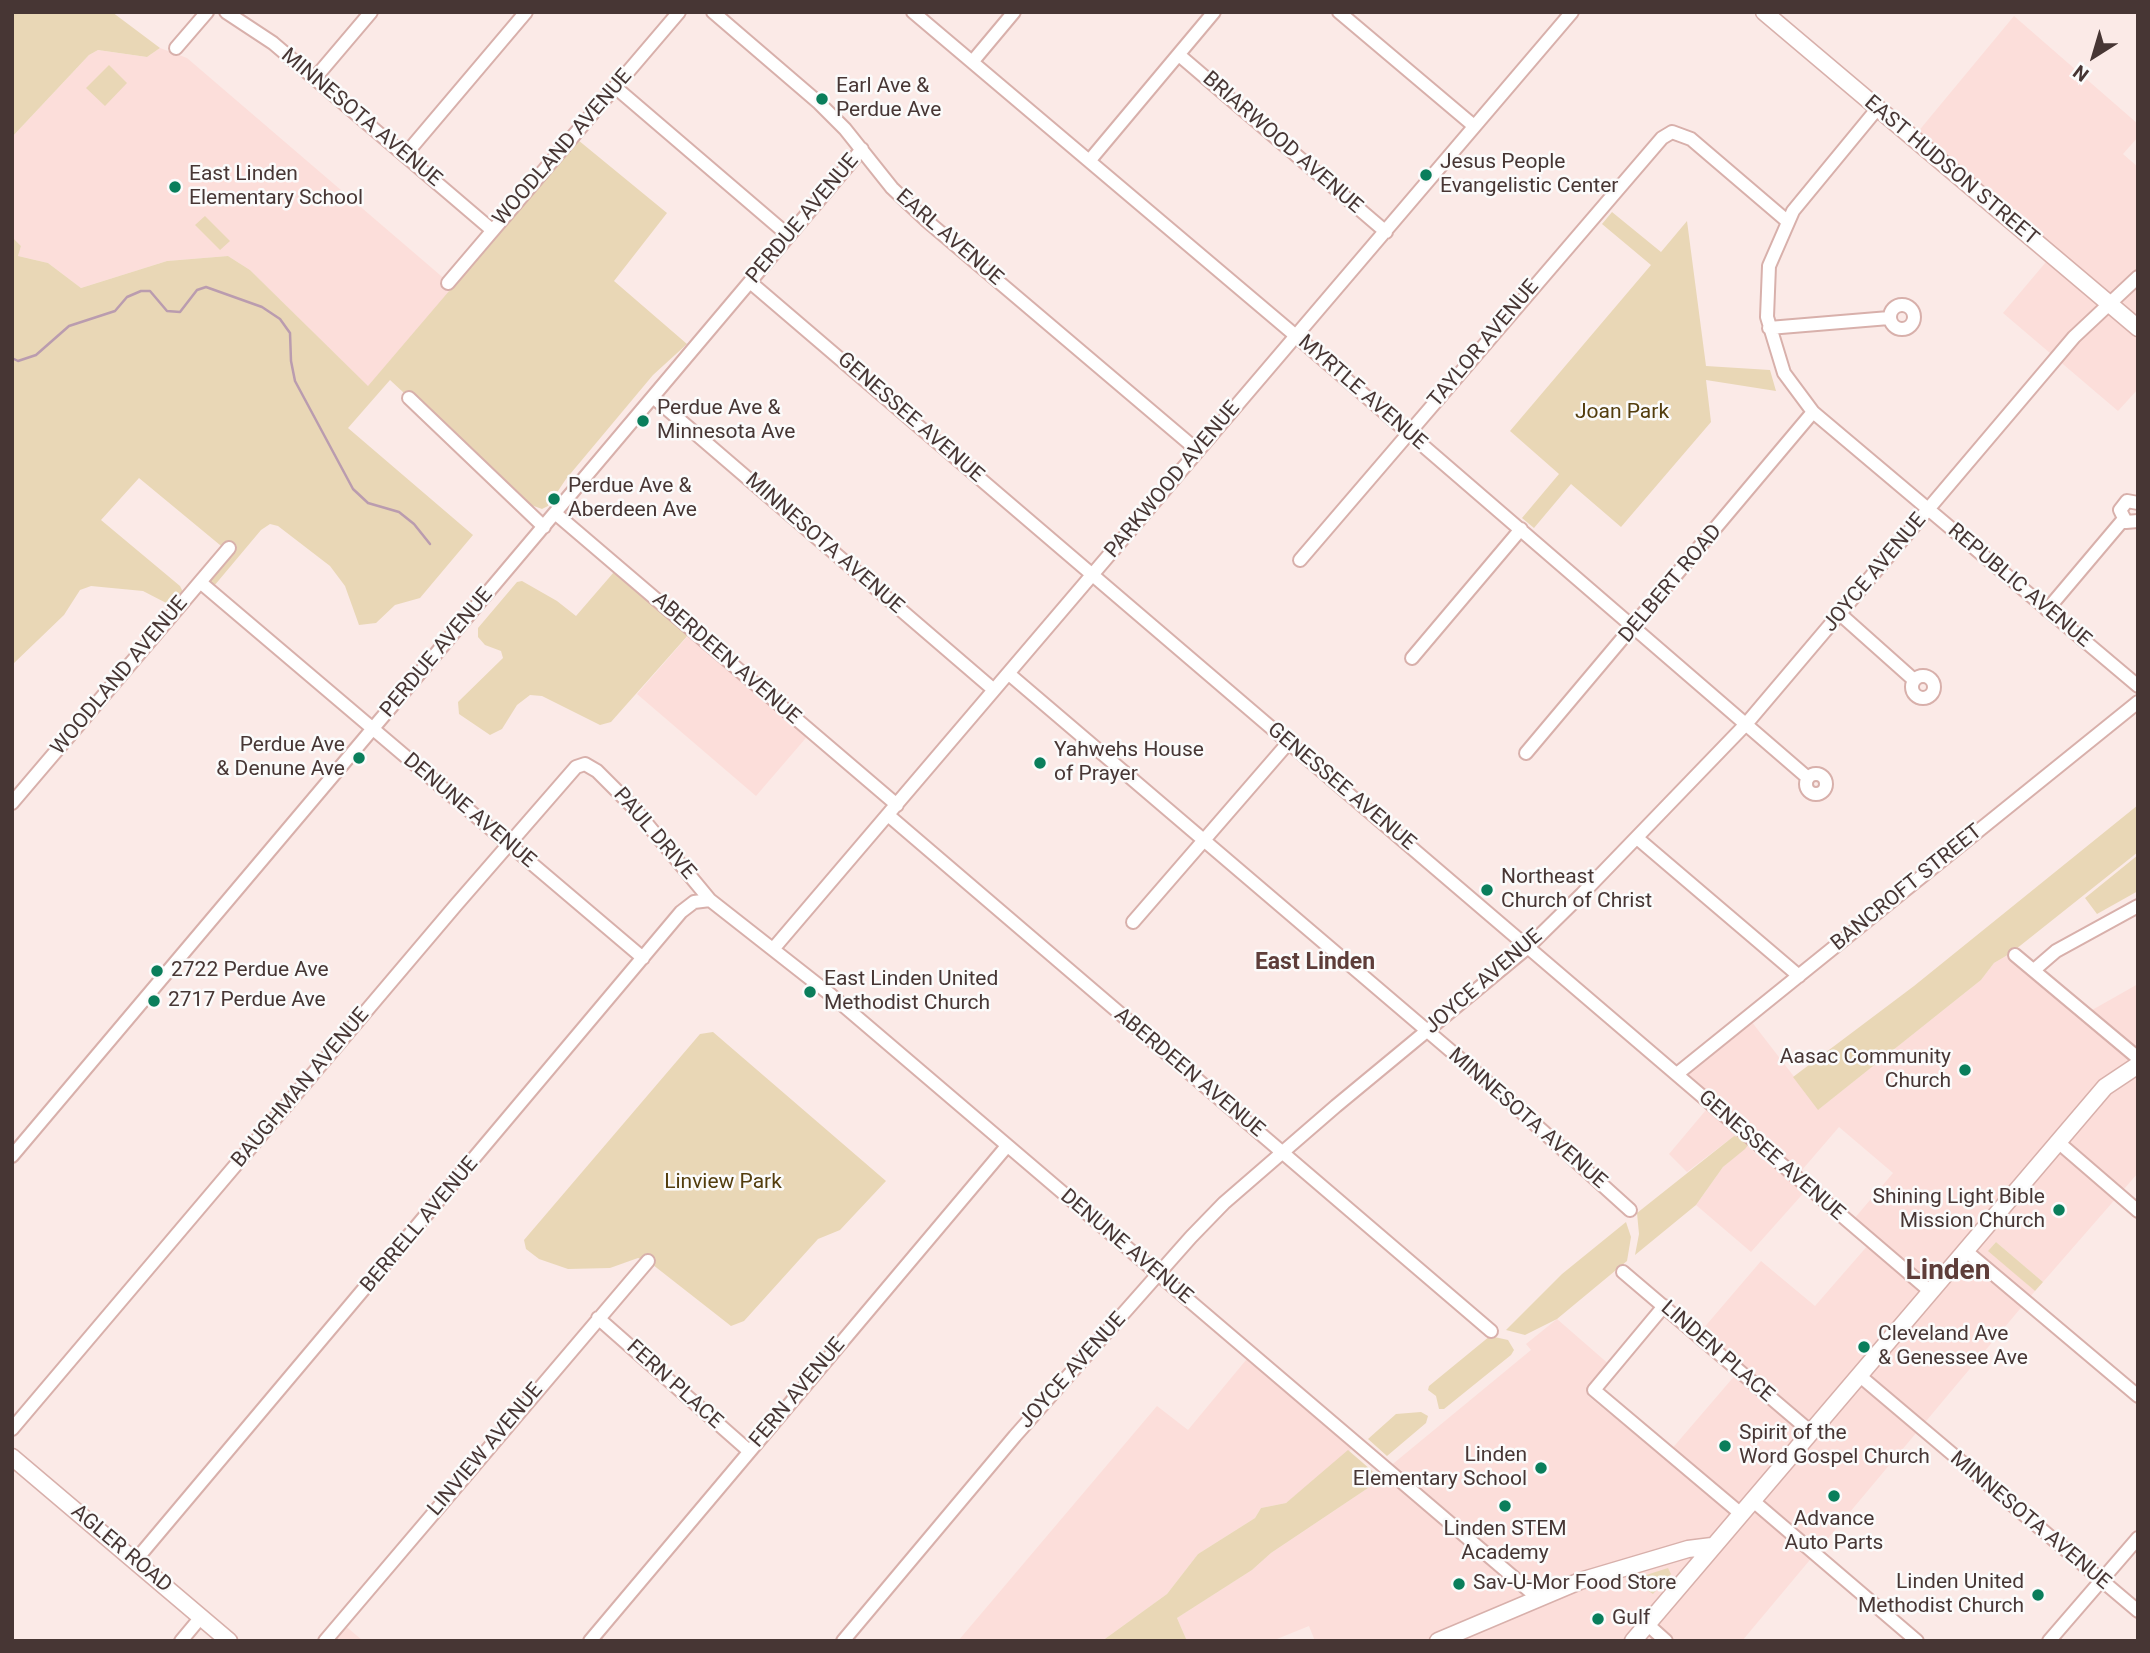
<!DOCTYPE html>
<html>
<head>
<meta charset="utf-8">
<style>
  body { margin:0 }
  #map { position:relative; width:2150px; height:1653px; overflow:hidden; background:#fbeae7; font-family:Roboto,sans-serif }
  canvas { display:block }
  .frame { position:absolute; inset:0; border:14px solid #473634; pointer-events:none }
  .north { position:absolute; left:2059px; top:21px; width:70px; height:70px; -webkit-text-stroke:5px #fbfbfb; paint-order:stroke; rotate:217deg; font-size:19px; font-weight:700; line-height:28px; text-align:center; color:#473634 }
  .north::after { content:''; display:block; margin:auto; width:24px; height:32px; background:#473634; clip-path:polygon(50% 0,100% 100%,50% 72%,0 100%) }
</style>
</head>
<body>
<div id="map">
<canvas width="2150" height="1653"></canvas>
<div class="frame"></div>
<div class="north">N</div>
</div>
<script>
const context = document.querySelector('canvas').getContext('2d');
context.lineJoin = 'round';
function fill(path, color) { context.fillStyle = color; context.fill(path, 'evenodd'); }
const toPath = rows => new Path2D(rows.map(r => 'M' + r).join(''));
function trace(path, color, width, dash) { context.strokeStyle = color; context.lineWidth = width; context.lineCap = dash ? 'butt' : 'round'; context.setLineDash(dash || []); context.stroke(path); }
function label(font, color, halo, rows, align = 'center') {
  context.font = font + ' Roboto,sans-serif'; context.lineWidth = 5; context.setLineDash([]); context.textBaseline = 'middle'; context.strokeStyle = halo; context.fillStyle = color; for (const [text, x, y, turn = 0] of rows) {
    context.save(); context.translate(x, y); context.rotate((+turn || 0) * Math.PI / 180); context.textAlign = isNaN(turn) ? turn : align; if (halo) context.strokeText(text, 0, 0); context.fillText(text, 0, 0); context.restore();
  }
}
const built = toPath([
  [2014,16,2138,124,2138,137,2123,154,2138,167,2138,389,2118,411,2003,313,2051,256,1912,139],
  [160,48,187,58,454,287,368,387,250,270,228,256,167,261,81,288,48,263,18,256,21,246,12,237,12,137,89,55,98,50,147,57],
  [693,630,811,732,756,796,637,694],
  [2011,953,2085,1014,2138,984,2138,1173,2043,1282,1996,1242,1989,1250,2035,1291,1742,1641,1315,1641,1309,1626,1272,1641,1187,1641,1177,1618,1252,1570,1271,1553,1377,1482,1377,1477,1531,1350,1526,1344,1557,1319,1611,1366,1588,1396,1664,1458,1737,1373,1696,1337,1761,1261,1815,1306,1869,1244,1848,1226,1893,1173,1839,1127,1796,1177,1808,1188,1751,1252,1696,1205,1723,1167,1748,1145,1734,1136,1687,1172,1669,1154,1711,1104,1678,1076,1748,1017,1819,1109,1981,980,1994,963],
  [1251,1354,1356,1444,1343,1458,1286,1503,1261,1508,1255,1518,1198,1554,1167,1594,1102,1641,958,1641,1157,1406,1188,1430],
  [342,1623,363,1641,326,1641]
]);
const green = toPath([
  [12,12,112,12,160,48,147,57,98,50,89,55,12,137],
  [109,65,127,83,105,106,86,88],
  [578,140,667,213,614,281,687,344,653,375,566,479,548,506,542,509,531,505,487,470,390,380,348,428,473,535,420,598,395,605,376,623,359,625,345,586,330,566,278,526,270,524,261,530,214,586,207,583,226,550,139,478,101,520,180,586,184,594,172,606,143,591,91,586,80,590,64,615,12,665,12,237,21,246,18,256,48,263,81,288,167,261,228,256,250,270,368,386],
  [1612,212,1661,252,1687,221,1706,366,1770,370,1776,391,1706,380,1711,422,1621,527,1571,484,1534,528,1522,518,1559,474,1510,431,1651,265,1602,224],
  [205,216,230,241,220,250,195,225],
  [614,572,689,634,611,722,600,725,542,696,530,695,517,705,502,729,490,735,459,714,458,702,503,658,501,651,485,645,478,637,478,628,517,582,522,581,557,601,576,616],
  [2138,805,2138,852,2011,953,1994,963,1981,980,1818,1110,1793,1077,1914,986],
  [2138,855,2138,891,2097,914,2085,898],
  [713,1032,886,1181,840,1230,818,1239,744,1321,731,1326,648,1261,638,1258,610,1268,568,1269,539,1259,526,1249,524,1240,700,1034],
  [1734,1136,1742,1138,1748,1145,1745,1149,1723,1167,1696,1205,1635,1255,1639,1234,1637,1213],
  [1626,1222,1631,1237,1627,1261,1557,1319,1525,1335,1506,1330,1562,1274],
  [1996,1242,2043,1282,2035,1291,1988,1251],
  [1490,1336,1508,1340,1514,1350,1511,1355,1444,1409,1439,1409,1436,1396,1428,1390,1429,1386],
  [1421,1412,1428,1416,1426,1423,1387,1456,1368,1439,1396,1414],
  [1348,1450,1378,1476,1377,1482,1271,1553,1252,1570,1177,1618,1187,1641,1102,1641,1167,1594,1198,1554,1255,1518,1261,1508,1286,1503],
  [1668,1568,1671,1574,1653,1594,1641,1586,1640,1577]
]);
const stream = toPath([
  [12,358,18,361,36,355,69,326,115,311,127,297,141,291,150,291,167,311,180,312,197,290,206,287,262,307,280,319,290,333,291,361,295,381,353,489,368,503,399,512,414,524,430,544]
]);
const minor = toPath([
  [226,12,273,43,492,230],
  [713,12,819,103,845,129,892,188,927,221,1197,450],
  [913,12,1296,336,1808,778],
  [1339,12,1474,126],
  [176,48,207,12],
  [1179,55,1386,232],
  [973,61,1014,12],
  [315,78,371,12],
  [615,87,789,236],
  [1877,109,1793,211,1769,266,1767,317,1784,373,1813,412,2138,686],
  [405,155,526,12],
  [1090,160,1214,12],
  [750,282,1931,1292],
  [448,283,679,12],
  '1890 317a12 12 0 1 1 24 0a12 12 0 1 1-24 0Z',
  [1769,328,1889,318],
  [653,397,994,690],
  [409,398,544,527],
  [2138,503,2127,501,2120,510,2126,522,2138,521],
  [555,513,897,805],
  [1300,560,1662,138,1672,132,1691,139,1787,221],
  [200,582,643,958],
  [2047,610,2123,520],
  [1840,614,1914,680],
  [1412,658,1521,529],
  [1009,674,1506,1098,1630,1210],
  '1912 687a11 11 0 1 1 22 0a11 11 0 1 1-22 0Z',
  [1526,753,1813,412],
  '1806 784a10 10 0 1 1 20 0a10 10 0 1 1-20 0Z',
  [12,803,229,548],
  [888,815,1491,1331],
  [1637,838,1799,976],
  [1133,922,1289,742],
  [774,948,1572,12],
  [2015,955,2138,1058],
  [2034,970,2056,951,2138,906],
  [1677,1074,2138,702],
  [2058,1142,2138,1211],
  [12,1156,862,149],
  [1966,1251,2138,1396],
  [1623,1272,1811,1432],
  [1664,1306,1594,1390,1740,1513],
  [598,1318,749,1451],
  [1860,1376,2138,1611],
  [12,1429,456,905,576,767,585,764,597,771,633,807,710,900,831,995,1539,1599],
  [1752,1500,1917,1641],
  [135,1561,681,912,694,902,710,900],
  [1647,1624,1666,1641],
  [181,1641,201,1617],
  [325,1641,648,1261],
  [590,1641,1007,1146],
  [843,1641,1015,1436,1191,1237,1224,1203,1336,1106,1527,948,1582,894,1747,723,2074,337,2138,277],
  [2049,1641,2138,1538]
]);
const major = toPath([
  [1764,12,2138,328],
  [12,1457,229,1641],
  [1438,1641,1580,1581,1688,1549,1712,1546],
  [1633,1641,2105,1087,2138,1065]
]);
const markers = [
  [822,99,7,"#0a7e5b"],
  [1426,175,7,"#0a7e5b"],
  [175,187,7,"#0a7e5b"],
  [643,421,7,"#0a7e5b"],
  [554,499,7,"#0a7e5b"],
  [359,758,7,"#0a7e5b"],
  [1040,763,7,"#0a7e5b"],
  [1487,890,7,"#0a7e5b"],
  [157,971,7,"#0a7e5b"],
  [810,992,7,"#0a7e5b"],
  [154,1001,7,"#0a7e5b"],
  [1965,1070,7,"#0a7e5b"],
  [2059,1210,7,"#0a7e5b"],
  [1864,1347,7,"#0a7e5b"],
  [1725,1446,7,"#0a7e5b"],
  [1541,1468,7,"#0a7e5b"],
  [1834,1496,7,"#0a7e5b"],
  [1505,1506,7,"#0a7e5b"],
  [1459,1584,7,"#0a7e5b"],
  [2038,1595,7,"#0a7e5b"],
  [1598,1619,7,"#0a7e5b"]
];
const poiNames = [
  ["Earl Ave &",836,87],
  ["Perdue Ave",836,111],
  ["Jesus People",1440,163],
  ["Evangelistic Center",1440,187],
  ["East Linden",189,175],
  ["Elementary School",189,199],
  ["Perdue Ave &",657,409],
  ["Minnesota Ave",657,433],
  ["Perdue Ave &",568,487],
  ["Aberdeen Ave",568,511],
  ["Perdue Ave",345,746,"right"],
  ["& Denune Ave",345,770,"right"],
  ["Yahwehs House",1054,751],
  ["of Prayer",1054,775],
  ["Northeast",1501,878],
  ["Church of Christ",1501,902],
  ["2722 Perdue Ave",171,971],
  ["East Linden United",824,980],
  ["Methodist Church",824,1004],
  ["2717 Perdue Ave",168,1001],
  ["Aasac Community",1951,1058,"right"],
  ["Church",1951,1082,"right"],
  ["Shining Light Bible",2045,1198,"right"],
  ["Mission Church",2045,1222,"right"],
  ["Cleveland Ave",1878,1335],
  ["& Genessee Ave",1878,1359],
  ["Spirit of the",1739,1434],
  ["Word Gospel Church",1739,1458],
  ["Linden",1527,1456,"right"],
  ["Elementary School",1527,1480,"right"],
  ["Advance",1834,1520,"center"],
  ["Auto Parts",1834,1544,"center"],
  ["Linden STEM",1505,1530,"center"],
  ["Academy",1505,1554,"center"],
  ["Linden United",2024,1583,"right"],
  ["Methodist Church",2024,1607,"right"],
  ["Sav-U-Mor Food Store",1473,1584],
  ["Gulf",1612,1619]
];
const streetNames = [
  ["MINNESOTA AVENUE",361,118,40],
  ["BRIARWOOD AVENUE",1282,143,41],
  ["WOODLAND AVENUE",563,148,-49],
  ["EAST HUDSON STREET",1951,171,40],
  ["PERDUE AVENUE",803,219,-50],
  ["EARL AVENUE",949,238,41],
  ["TAYLOR AVENUE",1484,344,-50],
  ["MYRTLE AVENUE",1362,393,41],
  ["GENESSEE AVENUE",910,418,41],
  ["PARKWOOD AVENUE",1173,480,-50],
  ["MINNESOTA AVENUE",824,544,41],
  ["JOYCE AVENUE",1875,573,-50],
  ["DELBERT ROAD",1671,584,-50],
  ["REPUBLIC AVENUE",2019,586,40],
  ["PERDUE AVENUE",437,653,-50],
  ["ABERDEEN AVENUE",726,659,41],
  ["WOODLAND AVENUE",120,676,-50],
  ["GENESSEE AVENUE",1341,787,40],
  ["DENUNE AVENUE",469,811,40],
  ["PAUL DRIVE",654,834,49],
  ["BANCROFT STREET",1907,888,-39],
  ["JOYCE AVENUE",1484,982,-41],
  ["ABERDEEN AVENUE",1189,1073,40],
  ["BAUGHMAN AVENUE",301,1088,-50],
  ["MINNESOTA AVENUE",1527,1119,41],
  ["GENESSEE AVENUE",1771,1156,41],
  ["BERRELL AVENUE",420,1225,-50],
  ["DENUNE AVENUE",1126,1247,40],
  ["LINDEN PLACE",1717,1352,41],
  ["JOYCE AVENUE",1073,1371,-48],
  ["FERN PLACE",674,1385,42],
  ["FERN AVENUE",798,1393,-50],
  ["LINVIEW AVENUE",486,1450,-50],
  ["MINNESOTA AVENUE",2030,1521,40],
  ["AGLER ROAD",121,1549,40]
];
const parkNames = [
  ["Joan Park",1622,413],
  ["Linview Park",723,1183]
];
const neighbourhoodNames = [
  ["East Linden",1315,963]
];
const districtNames = [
  ["Linden",1948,1272]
];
fill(built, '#fcdeda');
fill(green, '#e9d7b6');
trace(stream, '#ba9caf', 2.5);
trace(minor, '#d8b0ab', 16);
trace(major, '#d8b0ab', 19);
trace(minor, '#fff', 12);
trace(major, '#fff', 16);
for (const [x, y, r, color] of markers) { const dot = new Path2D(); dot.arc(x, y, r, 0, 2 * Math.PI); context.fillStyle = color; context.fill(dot); trace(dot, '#fbfbfb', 2.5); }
label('21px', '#473634', '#fbfbfb', poiNames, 'left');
label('21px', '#473634', '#fbfbfb', streetNames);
label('21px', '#533d0d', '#fbfbfb', parkNames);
label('bold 23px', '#5e3d39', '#fbfbfb', neighbourhoodNames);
label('bold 28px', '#5e3d39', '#fbfbfb', districtNames);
</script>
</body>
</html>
